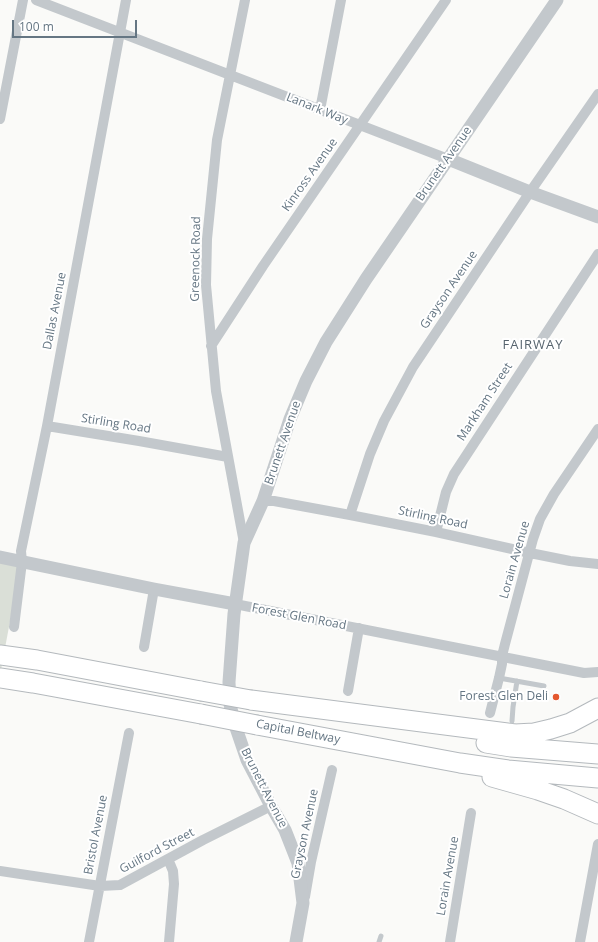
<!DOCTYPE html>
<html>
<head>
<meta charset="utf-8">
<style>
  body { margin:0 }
  #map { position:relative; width:598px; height:942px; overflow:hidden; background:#fafaf8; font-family:"Open Sans",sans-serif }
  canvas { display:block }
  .scale { position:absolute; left:12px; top:20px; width:125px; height:18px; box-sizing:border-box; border:2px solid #657683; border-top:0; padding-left:5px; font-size:12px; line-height:14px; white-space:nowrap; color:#657683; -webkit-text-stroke:3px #fff; paint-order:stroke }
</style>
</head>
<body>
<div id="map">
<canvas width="598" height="942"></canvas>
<div class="scale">100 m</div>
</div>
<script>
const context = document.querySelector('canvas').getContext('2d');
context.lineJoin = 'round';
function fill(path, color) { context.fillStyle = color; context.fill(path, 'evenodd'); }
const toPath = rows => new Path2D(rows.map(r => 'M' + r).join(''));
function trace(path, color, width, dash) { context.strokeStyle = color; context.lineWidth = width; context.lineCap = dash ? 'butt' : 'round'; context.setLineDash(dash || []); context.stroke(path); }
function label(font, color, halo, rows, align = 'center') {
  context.font = font + ' "Open Sans",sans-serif'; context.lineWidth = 4; context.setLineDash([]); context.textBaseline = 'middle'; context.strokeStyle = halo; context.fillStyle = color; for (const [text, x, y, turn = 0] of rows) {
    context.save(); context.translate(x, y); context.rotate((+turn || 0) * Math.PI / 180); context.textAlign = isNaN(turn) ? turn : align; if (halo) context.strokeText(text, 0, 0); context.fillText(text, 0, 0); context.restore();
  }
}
const green = toPath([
  [0,558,21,562,0,675]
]);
const service = toPath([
  [499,678,544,686],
  [512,721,513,707,517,681],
  [379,942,381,936]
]);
const minor = toPath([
  [36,0,448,159],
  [320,110,341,0],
  [0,119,23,0],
  [211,346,263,266,446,0],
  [47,426,139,441,228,457],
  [263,501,274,501,350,515,436,532,530,553,570,561,598,564],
  [350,515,370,454,384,421,413,367,530,192,598,94],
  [436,532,446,492,454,474,598,254],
  [244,543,216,391,206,285,207,239,217,140,245,0],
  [235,604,584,673,598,672],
  [14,627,22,562,21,551,47,426,126,0],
  [144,647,154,589],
  [348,691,359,628],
  [490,713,499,678,502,664,502,656,505,644,533,539,540,519,554,494,598,429],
  [168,859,173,871,174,884,169,942],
  [0,871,100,886,120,885,203,840,271,806],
  [305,897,311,862,332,770],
  [89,942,129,733],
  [450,942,471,813],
  [580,942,598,844]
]);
const tertiary = toPath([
  [448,159,530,192,598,217],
  [0,557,154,589,235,604],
  [296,942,303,903,298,863,285,830,271,806,247,760,234,722,230,704,229,682,234,614,244,543,263,501,290,419,306,381,326,342,366,279,557,0]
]);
const motorway = toPath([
  [0,655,37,660,201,691],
  [0,678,33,683,201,714],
  [251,700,515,734,534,733,551,729,570,723,598,708],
  [257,725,460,763,508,770,598,778],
  [486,743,511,747,598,754],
  [492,777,538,790,564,799,598,814]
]);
const motorwayBridge = toPath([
  [201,691,251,700],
  [201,714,257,725]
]);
const markers = [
  [556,697,4,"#e4572e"]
];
const streetNames = [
  ["Lanark Way",317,109,22],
  ["Brunett Avenue",444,164,-55],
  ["Kinross Avenue",310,175,-55],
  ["Greenock Road",196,259,-89],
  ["Grayson Avenue",449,290,-56],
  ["Dallas Avenue",55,311,-79],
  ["Markham Street",485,402,-57],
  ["Stirling Road",116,424,9],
  ["Brunett Avenue",283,443,-71],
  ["Stirling Road",433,518,12],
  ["Lorain Avenue",515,560,-74],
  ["Forest Glen Road",299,617,11],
  ["Capital Beltway",298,732,11],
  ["Brunett Avenue",264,788,63],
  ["Grayson Avenue",305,834,-78],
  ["Bristol Avenue",96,835,-79],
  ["Guilford Street",157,851,-28],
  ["Lorain Avenue",448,876,-80]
];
const poiNames = [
  ["Forest Glen Deli",548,697]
];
const neighbourhoodNames = [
  ["FAIRWAY",533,345]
];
fill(green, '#dadfd7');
trace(motorway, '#b4b9bd', 21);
trace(service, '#c3c8cc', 5);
trace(minor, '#c3c8cc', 10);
trace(tertiary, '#c3c8cc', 13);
trace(motorway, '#fff', 19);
trace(motorwayBridge, '#b4b9bd', 21, []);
trace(motorwayBridge, '#fff', 19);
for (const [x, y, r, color] of markers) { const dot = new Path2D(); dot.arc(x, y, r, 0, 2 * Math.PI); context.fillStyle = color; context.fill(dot); trace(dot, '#fff', 1.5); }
label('12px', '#657683', '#fff', streetNames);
label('12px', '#657683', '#fff', poiNames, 'right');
context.letterSpacing = '1px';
label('13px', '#57646e', '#fff', neighbourhoodNames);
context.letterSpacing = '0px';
</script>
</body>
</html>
